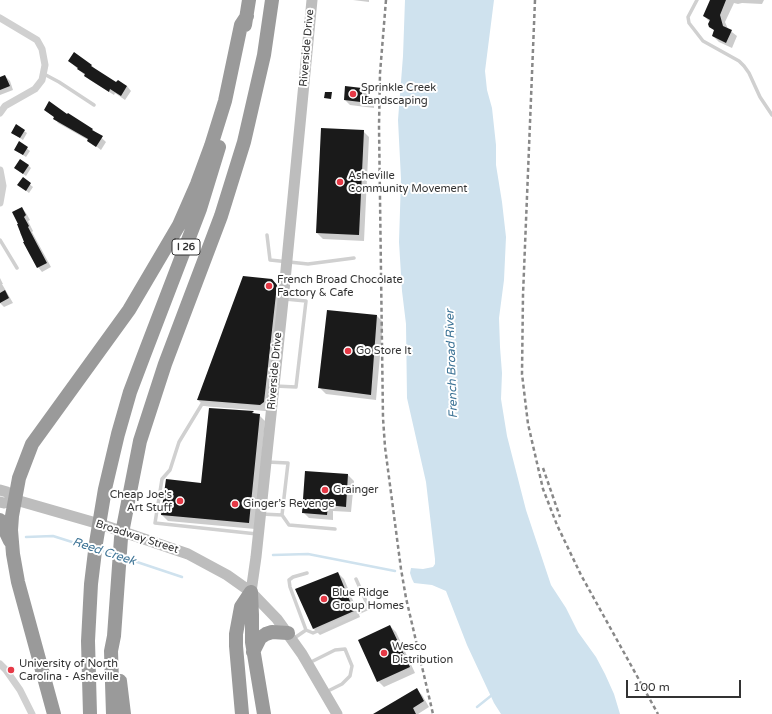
<!DOCTYPE html>
<html>
<head>
<meta charset="utf-8">
<style>
  body { margin:0 }
  #map { position:relative; width:772px; height:714px; overflow:hidden; background:#fff; font-family:"Varela Round",sans-serif }
  canvas { display:block }
  .scale { position:absolute; left:626px; top:680px; width:115px; height:18px; box-sizing:border-box; border:2px solid #333; border-top:0; padding-left:5px; font-size:12px; line-height:14px; white-space:nowrap; color:#333; -webkit-text-stroke:3px #fff; paint-order:stroke }
</style>
</head>
<body>
<div id="map">
<canvas width="772" height="714"></canvas>
<div class="scale">100 m</div>
</div>
<script>
const context = document.querySelector('canvas').getContext('2d');
context.lineJoin = 'round';
function fill(path, color) { context.fillStyle = color; context.fill(path, 'evenodd'); }
const toPath = rows => new Path2D(rows.map(r => 'M' + r).join(''));
function trace(path, color, width, dash) { context.strokeStyle = color; context.lineWidth = width; context.lineCap = dash ? 'butt' : 'round'; context.setLineDash(dash || []); context.stroke(path); }
function label(font, color, halo, rows, align = 'center') {
  context.font = font + ' "Varela Round",sans-serif'; context.lineWidth = 4; context.setLineDash([]); context.textBaseline = 'middle'; context.strokeStyle = halo; context.fillStyle = color; for (const [text, x, y, turn = 0] of rows) {
    context.save(); context.translate(x, y); context.rotate((+turn || 0) * Math.PI / 180); context.textAlign = isNaN(turn) ? turn : align; if (halo) context.strokeText(text, 0, 0); context.fillText(text, 0, 0); context.restore();
  }
}
const water = toPath([
  [405,0,494,0,485,71,487,90,492,108,496,145,496,165,502,202,506,237,504,280,499,318,500,347,502,373,501,399,507,436,526,510,551,585,566,608,578,632,596,657,605,674,614,694,620,714,501,714,494,703,467,645,446,591,432,585,414,583,412,579,410,573,411,568,423,569,433,567,435,564,435,559,426,482,407,398,406,324,402,291,399,242,401,179,398,120,403,56]
]);
const shadow = toPath([
  [353,0,369,0,369,2],
  [712,0,764,0,762,4,742,3,738,4,734,3,725,22,728,29,737,36,732,48,719,42,713,36,715,31,710,27,710,22,704,16],
  [69,61,91,65,96,70,117,83,127,86,131,91,125,100,115,93,114,95,90,80],
  [5,76,10,81,13,90,0,95,0,78],
  [362,89,367,94,367,97,369,97,374,103,374,108,350,105,345,100],
  [45,110,68,114,93,130,106,142,101,150,88,140,58,123,55,118],
  [322,129,363,131,369,137,364,241,323,239,317,233],
  [24,131,27,133,23,140,12,133],
  [20,143,30,151,26,157,18,152],
  [28,165,31,168,26,176,15,168],
  [23,179,33,187,29,193,21,187],
  [22,208,26,213,30,220,28,221,33,231,32,232,51,267,42,272,38,267,20,233],
  [0,278,3,284,2,284,13,303,4,307,0,303],
  [272,280,283,292,266,411,204,406,198,400],
  [377,316,383,322,376,400,326,394,320,388],
  [210,409,253,412,255,414,259,415,265,421,255,529,168,521,162,515,202,484],
  [348,475,354,481,351,512,333,511,333,520,309,518,303,512],
  [338,573,344,579,360,617,320,635,314,629,296,590],
  [390,626,396,632,415,673,384,687,378,681],
  [417,690,422,695,429,707,418,714,374,714]
]);
const stream = toPath([
  [26,537,53,536,91,548],
  [100,550,114,555],
  [273,555,308,554,395,571],
  [125,558,182,577],
  [477,707,492,695]
]);
const building = toPath([
  [710,0,726,0,720,15,723,26,732,30,726,43,712,36,714,30,709,27,708,24,710,20,703,16],
  [74,52,92,65,91,66,116,82,118,80,127,86,121,96,110,89,109,92,84,76,85,74,77,69,78,68,68,61],
  [5,75,10,86,0,90,0,77],
  [345,86,362,88,362,96,369,96,369,103,344,100],
  [325,92,332,92,331,99,324,98],
  [49,101,67,114,68,113,93,129,92,130,103,136,96,147,87,141,88,139,53,119,54,117,44,110],
  [16,124,25,130,20,138,11,133],
  [321,128,364,130,359,235,316,233],
  [19,141,28,147,23,155,14,150],
  [20,159,29,165,23,174,14,168],
  [23,177,31,183,26,191,17,185],
  [22,207,26,215,24,217,29,226,28,227,47,263,37,268,23,242,24,242,17,224,18,224,12,212],
  [243,276,272,279,277,285,264,402,260,405,197,400],
  [5,290,9,298,0,303,0,293],
  [327,310,377,315,371,395,318,388],
  [209,408,254,411,252,413,260,414,249,523,161,515,166,479,201,483],
  [305,471,348,474,346,507,328,505,327,515,302,513],
  [338,572,354,611,313,629,295,589],
  [390,625,410,667,377,682,358,640],
  [417,688,424,701,413,708,416,714,373,714]
]);
const service = toPath([
  [697,0,688,17,689,23,703,41,739,61,744,66,749,73,760,97,772,115],
  [44,74,59,82,94,105],
  [267,235,270,260,308,264,354,258],
  [0,240,17,268],
  [275,386,296,387,306,301,285,299],
  [261,514,282,515,288,463,267,462],
  [282,515,289,525,335,529],
  [257,534,155,523,162,479,170,470,179,442,202,404,270,409],
  [306,630,313,633,369,608,356,579],
  [293,639,306,630,290,587,289,580,293,577,307,573],
  [309,663,335,650,345,649,352,666,350,676,342,684,326,692]
]);
const minor = toPath([
  [0,18,37,40,42,49,45,65,42,80,35,89,5,106,0,113],
  [0,170,3,186,0,203],
  [0,664,6,670,20,690,32,714]
]);
const secondary = toPath([
  [0,490,7,492,16,500,103,525,188,554,227,575,251,592,277,619,302,654,337,714],
  [0,502,4,503,16,500],
  [251,592,256,557,284,291,312,0]
]);
const motorway = toPath([
  [245,25,249,0],
  [0,520,10,541],
  [251,592,252,615,252,642,264,714],
  [253,652,260,638,266,634,272,632,288,633],
  [120,681,124,714],
  [54,714,18,582,13,554,11,530,12,516,19,478,32,444,129,310,179,225,197,184,211,146,225,101,241,25,247,16],
  [90,714,88,641,91,584,96,543,105,489,118,434,130,392,144,355,200,209,219,147],
  [113,714,111,651,114,636,121,538,140,441,165,364,221,216,244,142,264,55,272,0],
  [242,714,236,646,236,634,241,607,251,592]
]);
const rail = toPath([
  [386,0,380,73,379,126,383,418,385,447,401,569,406,598,433,714],
  [535,0,523,295,522,374,528,424,543,489,557,525,581,575,658,714],
  [543,468,560,517]
]);
const markers = [
  [353,94,4,"#e63946"],
  [340,182,4,"#e63946"],
  [269,286,4,"#e63946"],
  [348,351,4,"#e63946"],
  [325,490,4,"#e63946"],
  [180,501,4,"#e63946"],
  [235,504,4,"#e63946"],
  [324,599,4,"#e63946"],
  [384,653,4,"#e63946"],
  [11,670,4,"#e63946"]
];
const shields = [
  [186,247,28]
];
const shieldNames = [
  ["I 26",186,247]
];
const streetNames = [
  ["Riverside Drive",307,48,-85],
  ["Riverside Drive",275,371,-85],
  ["Broadway Street",137,537,18]
];
const poiNames = [
  ["Sprinkle Creek",361,88],
  ["Landscaping",361,101],
  ["Asheville",348,176],
  ["Community Movement",348,189],
  ["French Broad Chocolate",277,280],
  ["Factory & Cafe",277,293],
  ["Go Store It",356,351],
  ["Grainger",333,490],
  ["Cheap Joe's",172,495,"right"],
  ["Art Stuff",172,508,"right"],
  ["Ginger’s Revenge",243,504],
  ["Blue Ridge",332,593],
  ["Group Homes",332,606],
  ["Wesco",392,647],
  ["Distribution",392,660],
  ["University of North",19,664],
  ["Carolina - Asheville",19,677]
];
const waterNames = [
  ["French Broad River",452,364,-92],
  ["Reed Creek",104,552,18]
];
fill(water, '#cfe2ee');
fill(shadow, '#0003');
trace(stream, '#cfe2ee', 2.5);
fill(building, '#1a1a1a');
trace(service, '#d0d0d0', 3.5);
trace(minor, '#d0d0d0', 7);
trace(secondary, '#bdbdbd', 11);
trace(motorway, '#9a9a9a', 14);
trace(rail, '#888', 2.5, [4, 3]);
for (const [x, y, r, color] of markers) { const dot = new Path2D(); dot.arc(x, y, r, 0, 2 * Math.PI); context.fillStyle = color; context.fill(dot); trace(dot, '#fff', 1.5); }
for (const [x, y, w] of shields) { const box = new Path2D(); box.roundRect(x - w / 2, y - 8, w, 16, 3); context.fillStyle = '#fff'; context.fill(box); trace(box, '#333', 1); }
label('bold 10px', '#333', null, shieldNames);
label('11px', '#333', '#fff', streetNames);
label('11px', '#333', '#fff', poiNames, 'left');
label('italic 12px', '#3f7597', '#fff', waterNames);
</script>
</body>
</html>
